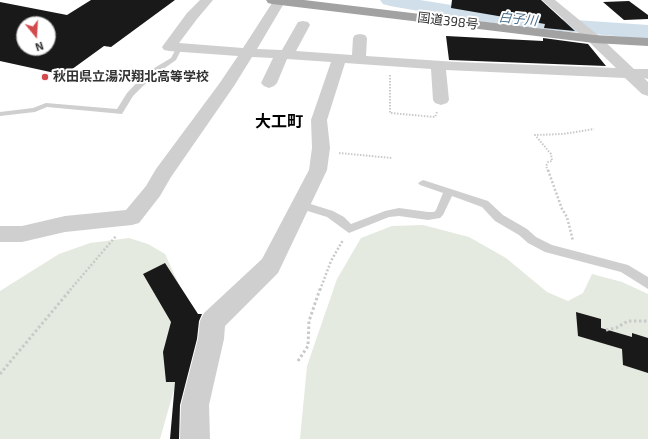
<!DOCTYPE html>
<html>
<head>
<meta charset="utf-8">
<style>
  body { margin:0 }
  #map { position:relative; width:648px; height:439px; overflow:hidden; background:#fff; font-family:"Exo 2",sans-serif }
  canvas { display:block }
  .north { position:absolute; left:16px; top:16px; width:40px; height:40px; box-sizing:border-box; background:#fff; border:1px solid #adadad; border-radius:50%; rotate:162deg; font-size:11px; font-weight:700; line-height:16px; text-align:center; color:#323232 }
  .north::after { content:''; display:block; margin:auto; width:14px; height:18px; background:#d34a4d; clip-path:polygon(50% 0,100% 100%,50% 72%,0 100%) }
</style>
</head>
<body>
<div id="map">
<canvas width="648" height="439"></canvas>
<div class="north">N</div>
</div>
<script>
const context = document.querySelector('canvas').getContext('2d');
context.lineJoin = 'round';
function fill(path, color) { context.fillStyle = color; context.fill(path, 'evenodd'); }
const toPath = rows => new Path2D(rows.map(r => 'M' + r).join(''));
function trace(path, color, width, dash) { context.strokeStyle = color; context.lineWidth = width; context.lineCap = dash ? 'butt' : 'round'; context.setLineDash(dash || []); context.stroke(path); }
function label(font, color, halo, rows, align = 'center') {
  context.font = font + ' "Exo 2","Noto Sans JP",sans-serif'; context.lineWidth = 4; context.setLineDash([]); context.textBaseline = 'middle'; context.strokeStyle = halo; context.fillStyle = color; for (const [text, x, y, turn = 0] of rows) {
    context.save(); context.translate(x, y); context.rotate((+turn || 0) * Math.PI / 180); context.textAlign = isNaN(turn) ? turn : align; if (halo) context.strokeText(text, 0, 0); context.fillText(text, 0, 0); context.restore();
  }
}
const green = toPath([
  [423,225,469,237,506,258,547,292,568,301,583,293,592,274,622,282,648,294,648,439,300,439,307,366,337,279,361,238,392,226],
  [129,238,148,244,165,254,189,306,189,337,160,439,0,439,0,291,59,254,90,243]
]);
const river = toPath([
  [380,0,420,0,476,9,561,19,648,25,648,39,561,31,476,21,390,6,383,4,380,0]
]);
const building = toPath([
  [91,0,175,0,111,47,104,46,64,75,0,61,0,2,67,15],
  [24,24,48,24,48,48,24,48],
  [452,0,541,0,575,31,544,28,545,24,451,8],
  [629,1,648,15,648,19,624,20,603,2],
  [446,36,543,41,543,38,588,44,606,66,449,60],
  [165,263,198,314,202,314,199,321,197,339,180,405,179,439,170,439,175,382,166,382,163,352,171,322,143,274],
  [576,312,601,319,601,328,632,337,632,333,648,338,648,373,623,365,622,349,578,336]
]);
const pathFar2 = toPath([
  [390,75,390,113,435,117,437,112],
  [339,153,392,158],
  [548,171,546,166,548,162,552,161,551,154,535,135,563,134,594,129]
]);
const pathFar1 = toPath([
  [548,170,562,209,567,217,573,241],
  [70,290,116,236],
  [320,290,331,261,343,240]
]);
const path = toPath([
  [606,330,616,328,628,321,648,321],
  [298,361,308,346,309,321,320,289],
  [0,374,71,289]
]);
const service = toPath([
  [177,47,182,48,176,60,152,77,133,96,122,114,47,107,35,112,0,116,0,112,33,108,46,103,117,109,127,93,146,73,171,58,177,47],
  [423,180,488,201,503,215,527,229,536,237,552,245,628,265,648,277,648,289,621,272,545,252,528,243,519,235,495,221,482,207,452,196,443,215,440,218,428,220,399,216,389,217,349,233,327,217,298,208,296,205,301,201,333,211,344,217,351,224,385,211,399,208,428,212,434,212,436,210,443,193,420,185,418,183,423,180]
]);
const minor = toPath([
  [200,0,213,0,197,19,179,43,243,48,274,0,286,0,257,49,282,50,298,22,303,21,308,22,310,25,296,51,352,55,353,38,355,35,360,34,365,35,367,38,366,56,457,62,616,68,589,42,542,0,555,0,599,36,634,69,648,69,648,79,644,78,648,82,648,96,642,94,625,78,446,70,449,100,447,103,441,105,435,103,433,100,431,69,345,63,327,120,330,148,327,170,278,273,225,326,224,339,209,405,210,439,180,439,181,405,198,339,200,321,204,313,262,259,309,170,312,148,311,120,331,62,287,59,277,83,274,86,269,88,264,86,261,83,273,58,252,57,234,86,171,177,160,196,139,223,132,225,65,232,22,242,0,242,0,226,22,226,65,216,126,210,146,186,156,169,219,84,238,56,169,51,164,50,162,47,187,13,200,0]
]);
const trunk = toPath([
  [266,0,304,0,594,35,648,38,648,46,594,43,272,4,268,3,266,0]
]);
const markers = [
  [45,77,4,"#d34a4d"]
];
const farWaternames = [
  ["白子川",518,19,6]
];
const farStreetnames = [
  ["国道398号",448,21,7]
];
const farPoinames = [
  ["秋田県立湯沢翔北高等学校",53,77]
];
const neighbourhoodNames = [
  ["大工町",279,122]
];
fill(green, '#e4eadf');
fill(river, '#d1dfea');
fill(building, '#191919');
trace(pathFar2, '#c9c9c9', 2, [1.5, 1.5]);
trace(pathFar1, '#c9c9c9', 2.5, [2, 2]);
trace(path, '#c9c9c9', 3, [2.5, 2.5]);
fill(service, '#cfcfcf');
fill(minor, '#cfcfcf');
fill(trunk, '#a2a2a2');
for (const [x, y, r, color] of markers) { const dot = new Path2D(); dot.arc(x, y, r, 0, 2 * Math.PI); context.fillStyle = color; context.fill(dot); trace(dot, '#fff', 1.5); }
label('italic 13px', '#486e8c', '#fff', farWaternames);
label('13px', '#323232', '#fff', farStreetnames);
label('bold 13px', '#323232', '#fff', farPoinames, 'left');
label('bold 16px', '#000', '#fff', neighbourhoodNames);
</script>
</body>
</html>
